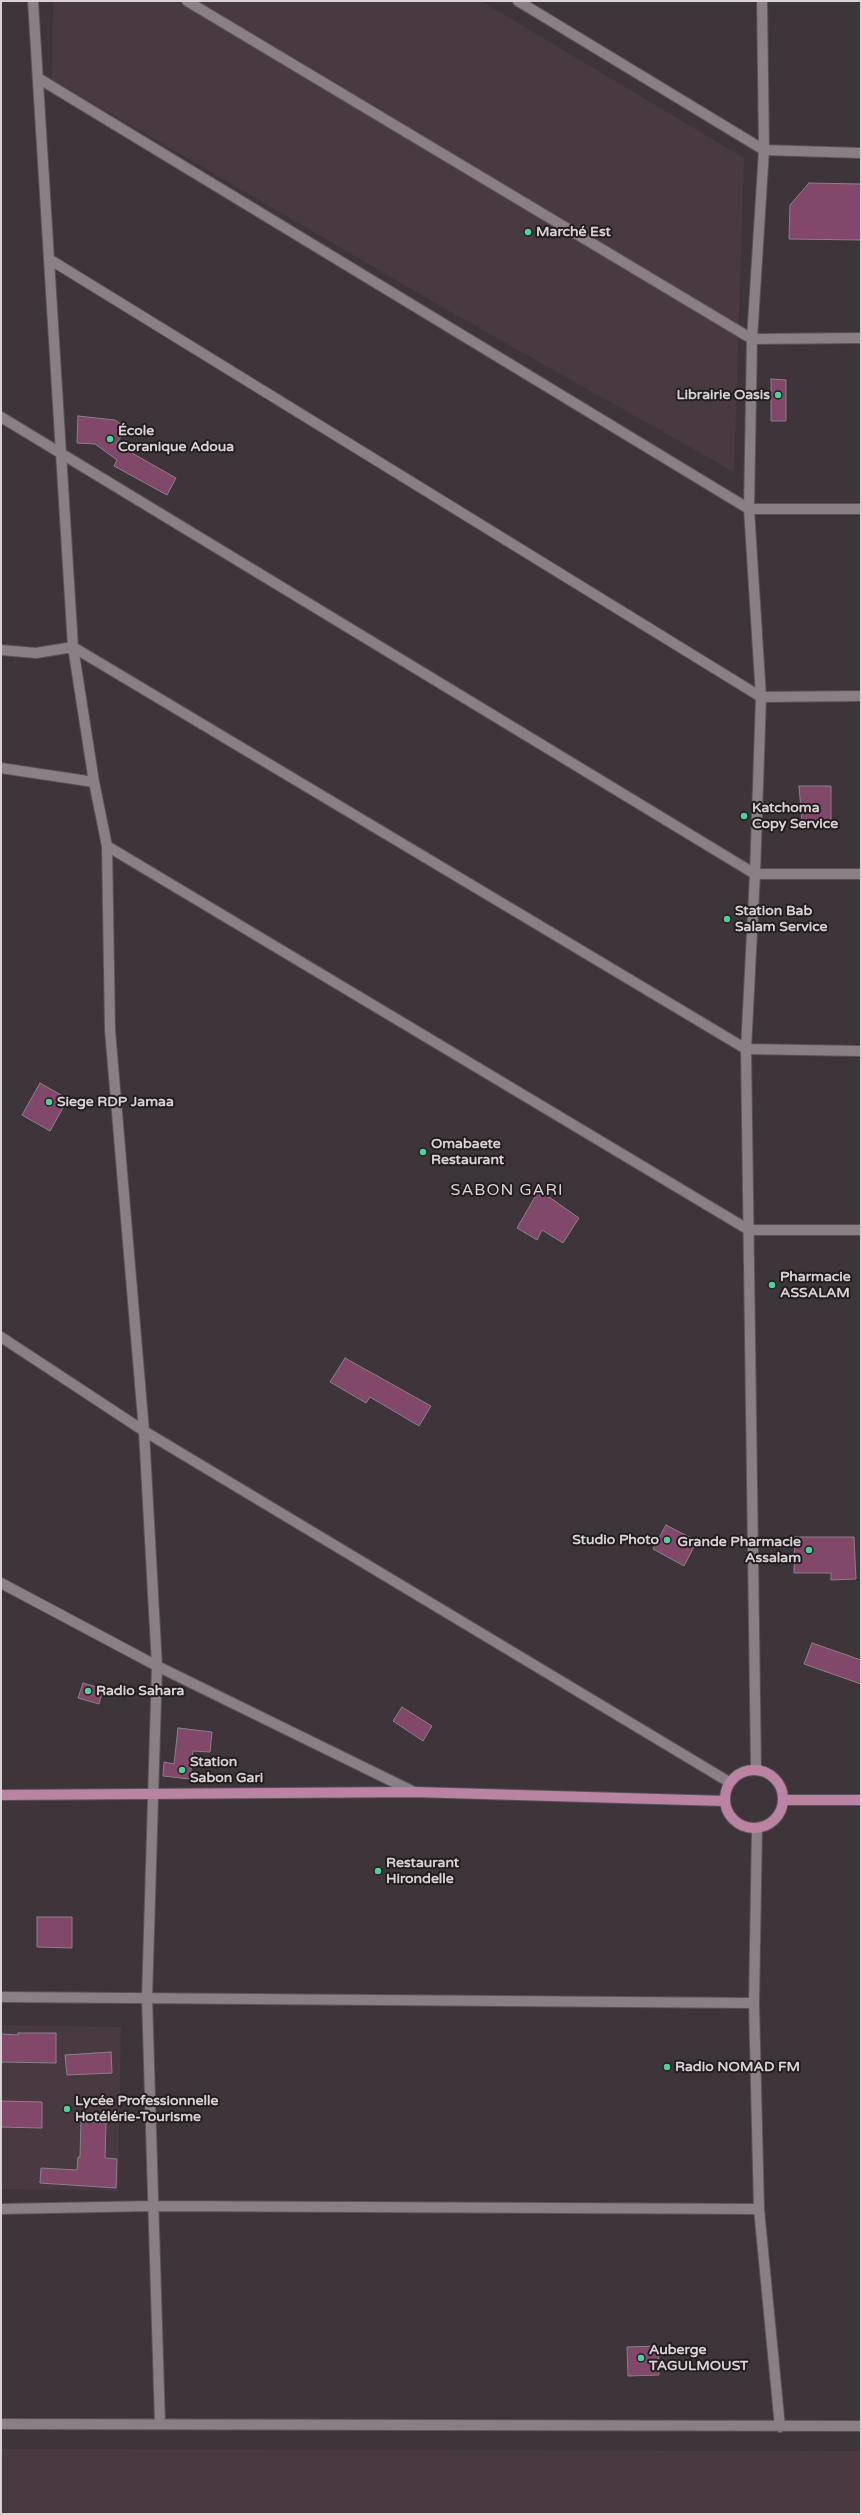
<!DOCTYPE html>
<html>
<head>
<meta charset="utf-8">
<style>
  body { margin:0 }
  #map { position:relative; width:862px; height:2515px; overflow:hidden; background:#3d3539; font-family:"Varela Round",sans-serif }
  canvas { display:block }
  .frame { position:absolute; inset:0; border:2px solid #d8d2d5; pointer-events:none }
</style>
</head>
<body>
<div id="map">
<canvas width="862" height="2515"></canvas>
<div class="frame"></div>
</div>
<script>
const context = document.querySelector('canvas').getContext('2d');
context.lineJoin = 'round';
function fill(path, color) { context.fillStyle = color; context.fill(path, 'evenodd'); }
const toPath = rows => new Path2D(rows.map(r => 'M' + r).join(''));
function trace(path, color, width, dash) { context.strokeStyle = color; context.lineWidth = width; context.lineCap = dash ? 'butt' : 'round'; context.setLineDash(dash || []); context.stroke(path); }
function label(font, color, halo, rows, align = 'center') {
  context.font = font + ' "Varela Round",sans-serif'; context.lineWidth = 4; context.setLineDash([]); context.textBaseline = 'middle'; context.strokeStyle = halo; context.fillStyle = color; for (const [text, x, y, turn = 0] of rows) {
    context.save(); context.translate(x, y); context.rotate((+turn || 0) * Math.PI / 180); context.textAlign = isNaN(turn) ? turn : align; if (halo) context.strokeText(text, 0, 0); context.fillText(text, 0, 0); context.restore();
  }
}
const built = toPath([
  [53,1,481,1,744,158,734,472,442,307,52,79],
  [1,2025,121,2027,118,2191,1,2189],
  [1,2449,861,2451,861,2514,1,2514]
]);
const building = toPath([
  [809,183,861,184,861,240,789,239,790,205,809,183],
  [771,379,786,380,786,421,771,421,771,379],
  [78,416,115,420,127,428,116,444,176,478,167,495,114,466,117,460,95,444,77,443,78,416],
  [799,786,831,786,831,823,802,823,799,786],
  [40,1083,68,1099,50,1131,22,1115,40,1083],
  [539,1190,579,1218,563,1243,542,1230,537,1240,517,1228,539,1190],
  [345,1358,431,1406,419,1426,370,1397,366,1403,330,1382,345,1358],
  [666,1525,697,1541,684,1566,653,1549,666,1525],
  [795,1537,854,1537,856,1579,831,1580,831,1573,794,1573,795,1537],
  [812,1643,861,1660,861,1684,804,1664,812,1643],
  [83,1683,103,1689,99,1704,78,1698,83,1683],
  [402,1707,432,1726,423,1741,393,1721,402,1707],
  [178,1728,212,1732,210,1752,193,1751,190,1779,163,1776,164,1762,174,1764,178,1728],
  [37,1917,72,1917,72,1948,37,1947,37,1917],
  [18,2033,56,2033,56,2063,1,2062,1,2034,18,2035,18,2033],
  [111,2052,112,2073,67,2075,65,2055,111,2052],
  [1,2101,42,2102,42,2128,1,2127,1,2101],
  [81,2122,106,2123,105,2158,117,2159,116,2188,40,2183,41,2168,77,2170,78,2157,80,2157,81,2122],
  [658,2346,659,2375,628,2376,627,2347,658,2346]
]);
const minor = toPath([
  [33,1,73,647,94,782,107,846,110,1030,144,1431,157,1666,147,1998,160,2424],
  [187,1,752,339,861,338],
  [518,1,764,150,861,153],
  [38,78,749,509,861,509],
  [49,259,761,697,861,696],
  [1,417,755,874,861,874],
  [1,650,36,653,73,647,746,1049,861,1051],
  [1,768,94,782],
  [107,846,749,1230,861,1230],
  [1,1337,144,1431,729,1782],
  [1,1583,157,1666,414,1792],
  [757,1828,754,2003,759,2209,780,2427],
  [1,1997,754,2003],
  [1,2209,152,2206,759,2209],
  [1,2424,861,2426]
]);
const tertiary = toPath([
  [756,1770,746,1049,755,874,761,697,749,509,752,339,764,150,762,1]
]);
const primary = toPath([
  '725 1799a29 29 0 1 1 58 0a29 29 0 1 1-58 0Z',
  [1,1795,414,1792,725,1801],
  [783,1800,861,1800]
]);
const markers = [
  [528,232,4,"#4ad49c"],
  [778,395,4,"#4ad49c"],
  [110,439,4,"#4ad49c"],
  [744,816,4,"#4ad49c"],
  [727,919,4,"#4ad49c"],
  [49,1102,4,"#4ad49c"],
  [423,1152,4,"#4ad49c"],
  [772,1285,4,"#4ad49c"],
  [667,1540,4,"#4ad49c"],
  [809,1550,4,"#4ad49c"],
  [88,1691,4,"#4ad49c"],
  [182,1770,4,"#4ad49c"],
  [378,1871,4,"#4ad49c"],
  [667,2067,4,"#4ad49c"],
  [67,2109,4,"#4ad49c"],
  [641,2358,4,"#4ad49c"]
];
const poiNames = [
  ["Marché Est",536,232],
  ["Librairie Oasis",770,395,"right"],
  ["École",118,431],
  ["Coranique Adoua",118,447],
  ["Katchoma",752,808],
  ["Copy Service",752,824],
  ["Station Bab",735,911],
  ["Salam Service",735,927],
  ["Siege RDP Jamaa",57,1102],
  ["Omabaete",431,1144],
  ["Restaurant",431,1160],
  ["Pharmacie",780,1277],
  ["ASSALAM",780,1293],
  ["Studio Photo",659,1540,"right"],
  ["Grande Pharmacie",801,1542,"right"],
  ["Assalam",801,1558,"right"],
  ["Radio Sahara",96,1691],
  ["Station",190,1762],
  ["Sabon Gari",190,1778],
  ["Restaurant",386,1863],
  ["Hirondelle",386,1879],
  ["Radio NOMAD FM",675,2067],
  ["Lycée Professionnelle",75,2101],
  ["Hotélérie-Tourisme",75,2117],
  ["Auberge",649,2350],
  ["TAGULMOUST",649,2366]
];
const quarterNames = [
  ["SABON GARI",507,1191]
];
fill(built, '#493a42');
fill(building, '#814869');
trace(building, '#8b8186', 1);
trace(minor, '#5a5356', 12);
trace(tertiary, '#5a5356', 12);
trace(primary, '#5a5356', 12);
trace(minor, '#897f84', 10);
trace(tertiary, '#897f84', 10);
trace(primary, '#bb83a2', 10);
for (const [x, y, r, color] of markers) { const dot = new Path2D(); dot.arc(x, y, r, 0, 2 * Math.PI); context.fillStyle = color; context.fill(dot); trace(dot, '#221e20', 1.5); }
label('bold 14px', '#d8d2d5', '#221e20', poiNames, 'left');
context.letterSpacing = '1px';
label('16px', '#dcd1d6', '#221e20', quarterNames);
context.letterSpacing = '0px';
</script>
</body>
</html>
